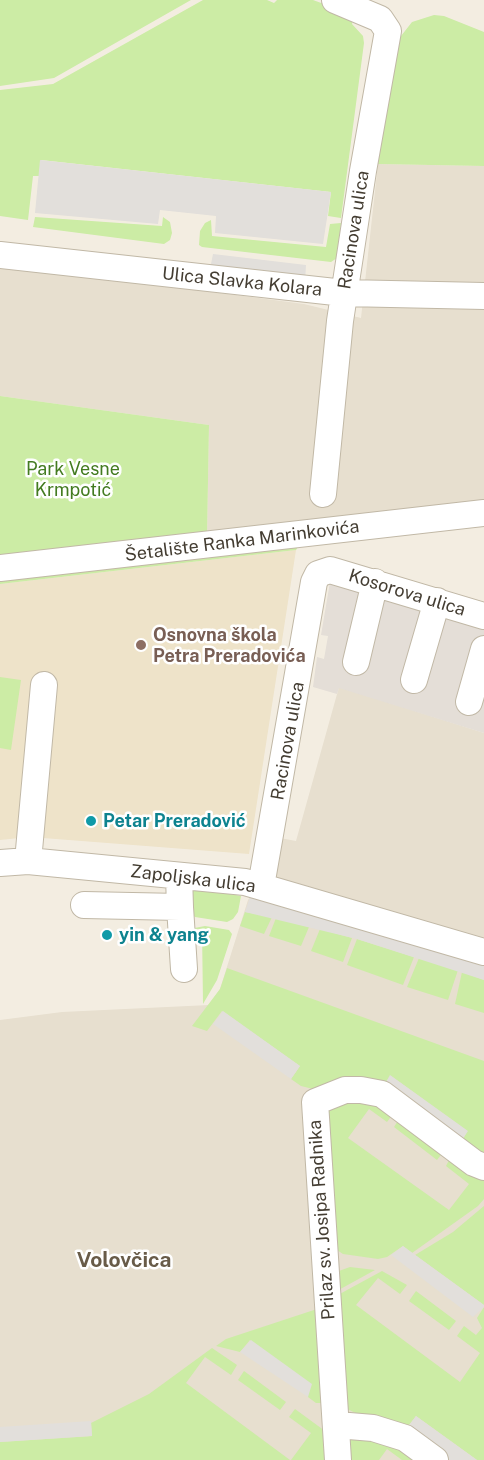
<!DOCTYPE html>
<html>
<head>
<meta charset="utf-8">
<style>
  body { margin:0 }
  canvas { display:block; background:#f3ede1 }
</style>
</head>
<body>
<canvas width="484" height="1460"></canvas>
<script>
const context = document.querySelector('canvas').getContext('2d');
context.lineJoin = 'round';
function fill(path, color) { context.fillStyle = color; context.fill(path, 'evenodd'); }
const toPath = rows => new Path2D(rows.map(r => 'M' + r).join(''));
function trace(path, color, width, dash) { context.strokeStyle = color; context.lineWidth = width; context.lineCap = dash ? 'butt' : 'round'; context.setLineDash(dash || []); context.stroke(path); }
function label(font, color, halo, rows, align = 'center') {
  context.font = font + ' "Public Sans",sans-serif'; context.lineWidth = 5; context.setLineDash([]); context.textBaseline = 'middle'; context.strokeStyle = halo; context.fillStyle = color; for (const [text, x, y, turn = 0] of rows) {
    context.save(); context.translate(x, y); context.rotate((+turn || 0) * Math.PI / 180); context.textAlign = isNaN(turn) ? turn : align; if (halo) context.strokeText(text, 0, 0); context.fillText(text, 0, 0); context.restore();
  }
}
const residential = toPath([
  [378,164,484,166,484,506,207,537,209,425,0,396,0,264,304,304,361,318],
  [339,687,484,733,484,1460,0,1460,0,1020,62,1012,209,1005,220,989,248,900,276,854,280,838,296,841]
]);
const industrial = toPath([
  [330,582,484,617,484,733,339,688,337,694,313,687,317,657,324,659,328,636,321,635]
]);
const education = toPath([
  [296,550,249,854,30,837,0,840,0,584]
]);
const green = toPath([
  [0,0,191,0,54,78,0,86],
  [203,0,267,0,274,3,277,0,313,0,354,15,352,24,363,36,364,43,341,218,328,216,331,192,41,160,39,176,33,176,28,220,0,216,0,90,53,84],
  [434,15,444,16,484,32,484,166,378,164,394,45,412,22],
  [35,217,162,226,163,217,170,222,172,233,170,240,164,244,33,227],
  [211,220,212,236,326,247,330,224,341,223,337,258,331,262,202,247,199,245,200,231,205,223],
  [0,396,209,425,207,537,0,561],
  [301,543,296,550,0,584,0,575],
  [0,677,21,680,11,750,0,748],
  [186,886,241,896,238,912,233,919,227,922,195,917,190,912],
  [245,912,272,917,264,934,240,926],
  [276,918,309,927,301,946,269,936],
  [205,926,229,930,232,934,217,980,203,1004,202,929,189,929],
  [320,929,352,938,343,962,311,951],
  [357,939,414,957,403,985,347,965],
  [419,958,458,970,448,1000,407,987],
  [227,968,484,1061,484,1162,462,1141,467,1131,391,1076,383,1087,313,1089,301,1086,291,1079,300,1066,222,1011,207,1031,192,1026,220,989],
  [462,972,484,980,484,1013,455,1004],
  [357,1096,393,1114,387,1122,369,1109,348,1138,449,1210,469,1184,446,1166,451,1156,484,1177,484,1199,478,1206,412,1253,403,1246,387,1257,378,1259,343,1254,337,1250,326,1115,332,1105],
  [399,1119,444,1151,437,1160,394,1127],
  [484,1206,484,1305,415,1255,453,1232],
  [350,1267,375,1270,335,1292,336,1272],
  [382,1271,407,1285,400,1294,378,1278,356,1305,460,1382,480,1353,457,1336,464,1326,476,1335,482,1328,477,1318,484,1307,484,1460,477,1460,416,1416,406,1429,381,1425,345,1408,336,1296],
  [416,1291,456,1321,449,1330,409,1301],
  [320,1308,324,1403,316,1403,308,1397,307,1392,250,1340,240,1352,216,1346,226,1339],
  [212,1348,237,1365,231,1375,205,1357,186,1383,290,1460,0,1460,0,1442,92,1436,91,1423,149,1394],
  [244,1371,286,1402,280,1410,238,1380],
  [295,1409,325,1431,330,1460,291,1460,311,1433,289,1417],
  [384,1436,416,1460,402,1460,387,1449,379,1460,346,1460,349,1438]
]);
const parking = toPath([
  [40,160,331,192,323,244,215,233,216,216,160,210,158,224,35,213],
  [213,254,306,265,305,283,210,269],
  [250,897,329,915,466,959,484,965,484,980,357,939,245,912],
  [223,1011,300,1066,291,1079,213,1024],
  [390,1075,468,1131,462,1140,383,1087],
  [403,1246,484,1305,484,1307,473,1317,391,1255],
  [251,1340,312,1384,308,1397,240,1352],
  [416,1416,477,1460,450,1460,406,1429],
  [91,1421,92,1436,0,1442,0,1427]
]);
const minor = toPath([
  [0,255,344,293,484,296],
  [323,494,340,321,363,171,388,31,380,19,335,0],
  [0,568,484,513],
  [356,662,375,582],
  [414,680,437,601],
  [469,702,484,649],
  [28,861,44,685],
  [0,863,28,861,245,882,484,952],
  [261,886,314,582,318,574,330,570,484,616],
  [84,905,180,907,179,876],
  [180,907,184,969],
  [337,1425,373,1428,405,1438,435,1460],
  [338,1460,315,1102,345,1090,361,1090,382,1094,474,1163,484,1167]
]);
const markers = [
  [141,645,6,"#8d6e63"],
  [91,821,6,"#0f9aa8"],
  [107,935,6,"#0f9aa8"]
];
const streetNames = [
  ["Racinova ulica",354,230,-81],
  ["Ulica Slavka Kolara",242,282,6],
  ["Šetalište Ranka Marinkovića",242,541,-7],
  ["Kosorova ulica",407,593,17],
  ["Racinova ulica",288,741,-80],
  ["Zapoljska ulica",193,879,7],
  ["Prilaz sv. Josipa Radnika",322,1220,-94]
];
const parkNames = [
  ["Park Vesne",73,469],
  ["Krmpotić",73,490]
];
const educationNames = [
  ["Osnovna škola",153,635],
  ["Petra Preradovića",153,656]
];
const cultureNames = [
  ["Petar Preradović",103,821],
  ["yin & yang",119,935]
];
const quarterNames = [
  ["Volovčica",124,1261]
];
fill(residential, '#e7dfcf');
fill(industrial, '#e4ded7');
fill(education, '#eee3c9');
fill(green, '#cceca5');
fill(parking, '#e2dfdb');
trace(minor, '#c1b8a6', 28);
trace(minor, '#fff', 26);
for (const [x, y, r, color] of markers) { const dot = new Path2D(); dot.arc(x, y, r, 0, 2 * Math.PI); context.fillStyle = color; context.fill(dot); trace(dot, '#fff', 2); }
label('18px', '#443d32', '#fff', streetNames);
label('18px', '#437b20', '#fff', parkNames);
label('bold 18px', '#785e54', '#fff', educationNames, 'left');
label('bold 18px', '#0d838f', '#fff', cultureNames, 'left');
label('bold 21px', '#685b48', '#fff', quarterNames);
</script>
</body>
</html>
